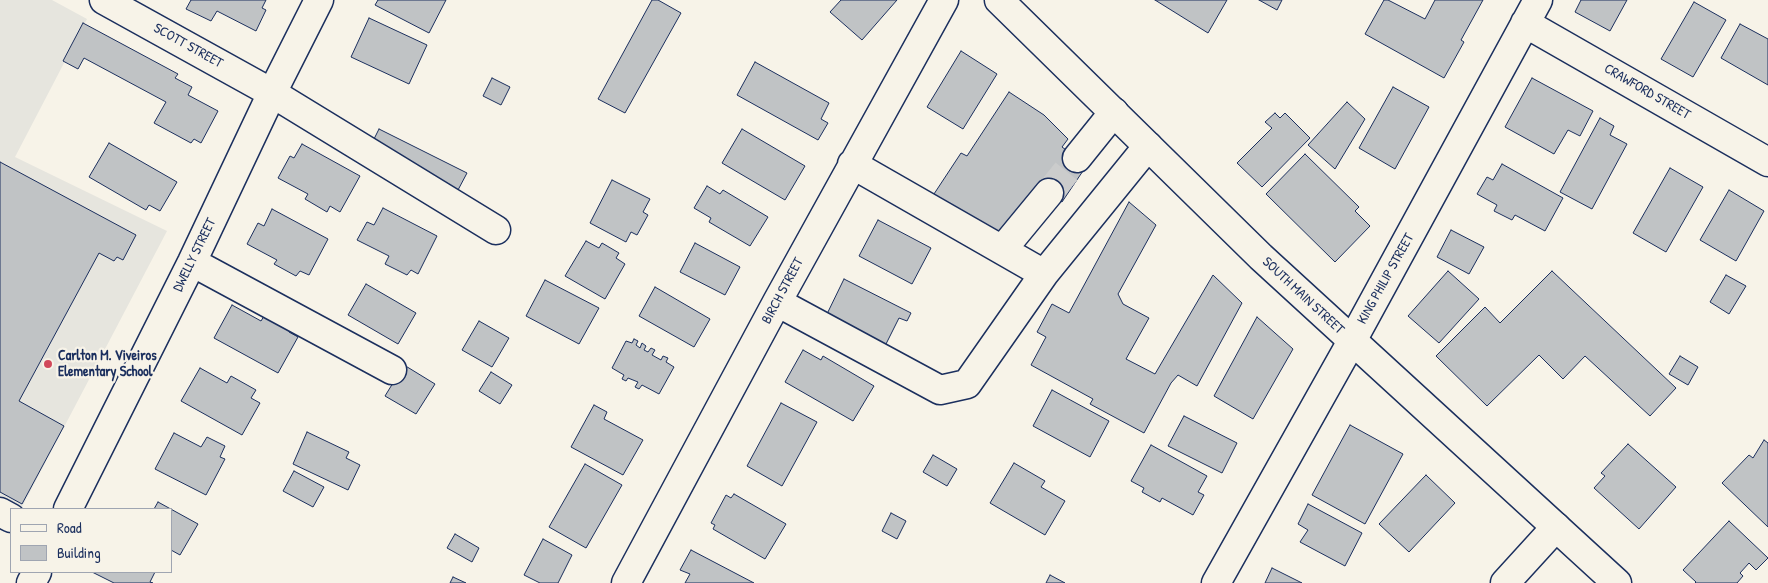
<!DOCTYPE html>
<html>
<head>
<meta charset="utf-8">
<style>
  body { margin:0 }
  #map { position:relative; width:1768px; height:583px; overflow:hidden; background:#f7f3e8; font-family:"Patrick Hand",sans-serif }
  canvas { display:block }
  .legend { position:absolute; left:10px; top:508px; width:162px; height:65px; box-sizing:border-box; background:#f7f3e8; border:1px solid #9fa5b1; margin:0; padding:6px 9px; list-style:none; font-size:15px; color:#1b2f5e }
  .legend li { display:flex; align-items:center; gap:10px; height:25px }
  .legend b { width:25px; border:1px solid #9fa5b1 }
</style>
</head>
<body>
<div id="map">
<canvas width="1768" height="583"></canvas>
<ul class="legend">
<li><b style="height:6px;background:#f7f3e8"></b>Road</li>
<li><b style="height:14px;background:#c0c3c5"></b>Building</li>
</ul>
</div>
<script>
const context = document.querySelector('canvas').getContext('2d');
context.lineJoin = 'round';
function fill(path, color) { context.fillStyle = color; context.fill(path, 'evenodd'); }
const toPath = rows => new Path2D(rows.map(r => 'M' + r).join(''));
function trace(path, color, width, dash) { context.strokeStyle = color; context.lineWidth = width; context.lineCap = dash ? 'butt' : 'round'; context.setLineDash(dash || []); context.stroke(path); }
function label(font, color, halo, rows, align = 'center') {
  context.font = font + ' "Patrick Hand",sans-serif'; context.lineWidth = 4.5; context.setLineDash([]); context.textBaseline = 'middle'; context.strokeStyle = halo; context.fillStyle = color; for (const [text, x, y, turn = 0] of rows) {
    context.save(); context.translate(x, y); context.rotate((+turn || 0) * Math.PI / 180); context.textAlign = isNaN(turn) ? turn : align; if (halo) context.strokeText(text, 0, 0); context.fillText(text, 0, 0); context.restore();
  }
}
const built = toPath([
  [0,0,52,0,87,19,15,157,167,231,21,509,0,498]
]);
const building = toPath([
  [191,0,266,0,262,8,266,10,256,31,217,11,211,21,186,9,191,0],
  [378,0,446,0,429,33,375,5,378,0],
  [652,0,658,0,681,13,625,113,598,99,652,0],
  [841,0,897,0,862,40,830,12,841,0],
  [1155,0,1227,0,1208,33,1155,0],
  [1259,0,1282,0,1277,10,1259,0],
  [1384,0,1388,0,1425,19,1435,0,1483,0,1461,40,1464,42,1444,78,1365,34,1384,0],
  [1581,0,1627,0,1610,31,1575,12,1581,0],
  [1694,2,1726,20,1693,77,1661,59,1694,2],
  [369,18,427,45,409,84,351,57,369,18],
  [83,23,178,74,175,78,192,87,188,95,218,111,201,143,194,139,191,143,154,123,166,102,84,58,78,69,63,61,83,23],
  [1740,24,1768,39,1768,85,1721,58,1740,24],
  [961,51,997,74,963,129,927,107,961,51],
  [755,62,829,103,821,119,828,123,818,140,737,95,755,62],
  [492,78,510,87,501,105,483,96,492,78],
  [1532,78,1593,111,1580,136,1568,130,1554,154,1505,127,1532,78],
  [1393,87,1429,107,1395,169,1359,148,1393,87],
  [1009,92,1044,115,1068,139,1062,147,1087,165,1062,202,1041,187,1002,242,932,197,961,153,967,156,1009,92],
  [1347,102,1365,119,1335,169,1308,145,1347,102],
  [1275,113,1280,118,1285,113,1310,138,1262,187,1237,163,1272,128,1265,122,1275,113],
  [1600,118,1614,126,1610,135,1627,144,1592,209,1560,192,1600,118],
  [379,129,467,173,458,190,371,145,379,129],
  [742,129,805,166,785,200,722,163,742,129],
  [109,143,177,182,160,211,149,205,146,210,89,177,109,143],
  [302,144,360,176,340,212,330,206,327,212,305,199,308,194,278,178,290,156,294,158,302,144],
  [1305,154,1359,207,1355,211,1370,226,1335,262,1266,194,1305,154],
  [0,162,136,235,123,260,117,257,114,261,99,253,19,401,64,426,22,504,0,492,0,162],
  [1502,164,1563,198,1545,231,1515,215,1512,220,1494,211,1497,205,1477,194,1487,177,1493,180,1502,164],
  [1670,168,1703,187,1666,252,1633,233,1670,168],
  [612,180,650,199,643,212,648,215,637,235,631,232,626,242,590,223,612,180],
  [707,186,720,194,723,190,768,217,750,246,709,222,711,218,694,208,707,186],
  [1729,190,1764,211,1736,261,1700,240,1729,190],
  [1129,202,1156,225,1118,294,1123,304,1149,318,1126,359,1155,374,1213,275,1242,303,1197,386,1178,375,1171,383,1144,433,1090,404,1093,399,1031,365,1046,337,1037,332,1052,304,1069,313,1129,202],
  [383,208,437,236,418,274,411,270,407,275,385,264,389,256,357,240,367,222,374,225,383,208],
  [272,209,328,239,309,275,300,271,296,276,274,264,277,260,247,244,258,223,264,226,272,209],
  [878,220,931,248,912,284,859,256,878,220],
  [1451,230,1484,247,1469,274,1437,257,1451,230],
  [586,241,599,248,602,243,619,253,616,258,625,264,605,299,565,276,586,241],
  [695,243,740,267,725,295,680,272,695,243],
  [1448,271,1479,299,1439,343,1408,316,1448,271],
  [1552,271,1676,388,1650,416,1585,356,1563,379,1539,355,1487,406,1436,356,1485,307,1500,323,1552,271],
  [1726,275,1746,286,1729,314,1710,302,1726,275],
  [844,279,911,313,907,321,899,318,885,346,826,316,844,279],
  [545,280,599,308,579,344,526,316,545,280],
  [366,284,416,313,398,344,348,315,366,284],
  [655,287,710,319,694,347,639,316,655,287],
  [232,305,261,321,266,313,291,327,289,332,298,337,278,373,214,338,232,305],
  [1257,317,1293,349,1253,419,1214,396,1257,317],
  [479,321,509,338,492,367,462,350,479,321],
  [634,339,638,341,636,345,640,348,642,343,646,346,644,350,648,352,651,348,655,350,652,355,661,360,663,356,668,358,666,362,674,367,659,394,642,385,639,389,635,387,638,382,628,378,626,381,622,379,624,375,612,368,626,341,632,343,634,339],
  [803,350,821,360,823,356,874,386,853,421,785,382,803,350],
  [1680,356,1698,367,1688,385,1669,374,1680,356],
  [404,365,435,384,416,414,385,396,404,365],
  [200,368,227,383,231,376,256,390,251,398,260,403,242,435,181,401,200,368],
  [491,372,512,385,500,404,479,391,491,372],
  [1052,390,1109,421,1090,457,1033,426,1052,390],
  [781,403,817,422,782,486,747,466,781,403],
  [594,405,607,412,604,419,643,440,623,475,571,447,594,405],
  [1184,416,1237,443,1222,473,1168,446,1184,416],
  [1350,425,1403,454,1365,524,1312,495,1350,425],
  [307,432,349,452,346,458,360,465,348,490,293,464,307,432],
  [174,433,201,447,207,437,225,446,220,457,225,459,206,495,155,469,174,433],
  [1764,440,1768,443,1768,527,1722,483,1749,455,1753,458,1764,440],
  [1628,444,1676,487,1639,529,1594,488,1605,476,1601,473,1628,444],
  [1151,445,1207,476,1198,492,1204,495,1193,515,1162,498,1160,502,1142,492,1144,488,1131,481,1151,445],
  [933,455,957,469,947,486,923,472,933,455],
  [1014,463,1045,481,1041,487,1065,501,1045,535,990,503,1014,463],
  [585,464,622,485,586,548,549,527,585,464],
  [294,471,324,487,313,507,283,491,294,471],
  [1426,475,1455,503,1409,552,1379,524,1426,475],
  [734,494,786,524,765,559,713,529,715,525,711,523,726,495,731,498,734,494],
  [158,502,198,524,180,555,171,550,171,509,154,509,158,502],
  [1308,504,1362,533,1345,566,1300,542,1308,530,1298,524,1308,504],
  [891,513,906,521,897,539,882,531,891,513],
  [1729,521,1768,558,1756,570,1749,563,1740,573,1743,576,1737,583,1695,583,1696,582,1683,570,1729,521],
  [455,534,479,548,472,562,447,548,455,534],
  [543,539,572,555,558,583,540,583,524,575,543,539],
  [691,550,754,583,685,583,690,574,680,570,691,550],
  [1272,568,1302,583,1265,583,1272,568],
  [92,572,155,572,150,582,153,583,114,583,92,572],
  [1050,575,1065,583,1046,583,1050,575],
  [453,577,466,583,450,583,453,577]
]);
const minorTunnel = toPath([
  [1049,193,1077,158]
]);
const minor = toPath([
  [104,0,272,93,496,230],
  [1525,23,1768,162],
  [1077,158,1114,112],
  [852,164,1044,274,1148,146],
  [1002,250,1049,193],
  [192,262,392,370],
  [777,302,940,390,967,384,1044,274],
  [68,509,192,262,272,93,319,0],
  [0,512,11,518],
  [31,583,37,572],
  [626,583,777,302,944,0],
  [1216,583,1352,341,1538,0],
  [1505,583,1556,527]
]);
const major = toPath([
  [999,0,1261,257,1617,583]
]);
const markers = [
  [48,364,5,"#d1495b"]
];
const streetNames = [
  ["SCOTT STREET",188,46,29],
  ["CRAWFORD STREET",1647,92,30],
  ["DWELLY STREET",195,255,-64],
  ["KING PHILIP STREET",1386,279,-61],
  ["BIRCH STREET",783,291,-62],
  ["SOUTH MAIN STREET",1303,296,43]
];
const poiNames = [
  ["Carlton M. Viveiros",58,356],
  ["Elementary School",58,372]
];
fill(built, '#e6e5de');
fill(building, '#c0c3c5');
trace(building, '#1b2f5e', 1);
trace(minorTunnel, '#cbcccc', 28, [28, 14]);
trace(minor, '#1b2f5e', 31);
trace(major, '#1b2f5e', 31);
trace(minor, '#f7f3e8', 28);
trace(major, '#f7f3e8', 28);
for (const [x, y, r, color] of markers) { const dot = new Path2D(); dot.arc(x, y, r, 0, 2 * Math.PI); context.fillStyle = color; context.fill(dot); trace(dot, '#f7f3e8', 2); }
label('14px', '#1b2f5e', '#f7f3e8', streetNames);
label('bold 14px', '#1b2f5e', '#f7f3e8', poiNames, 'left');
</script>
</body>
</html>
